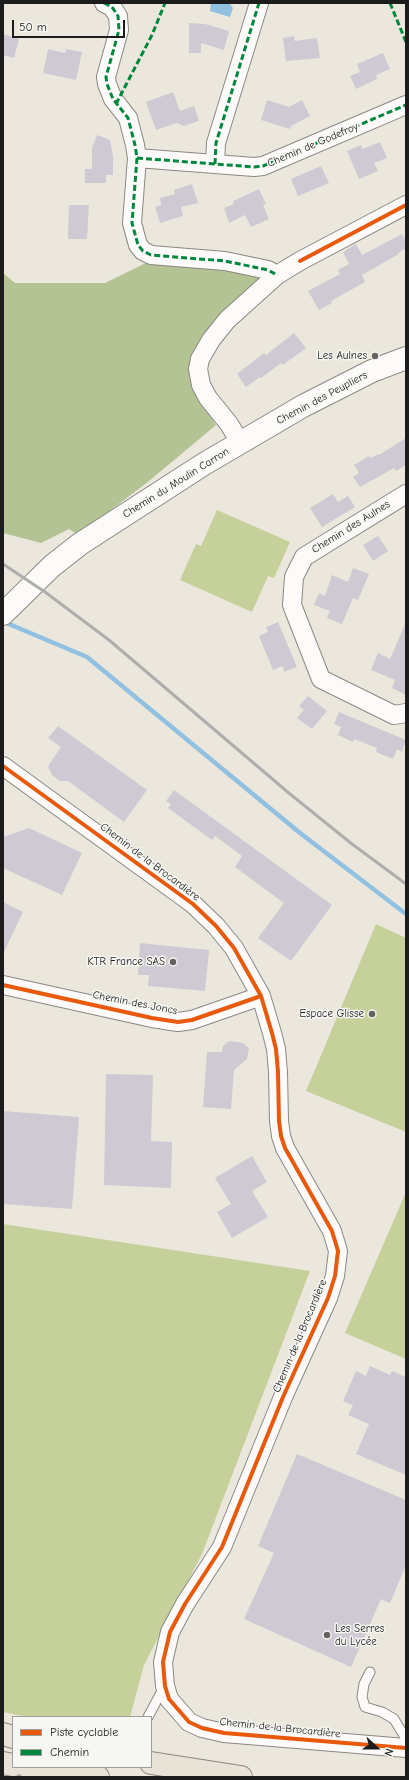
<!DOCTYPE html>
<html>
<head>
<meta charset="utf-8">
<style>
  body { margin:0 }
  #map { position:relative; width:409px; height:1780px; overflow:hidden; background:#ece7dd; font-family:"Comic Neue",sans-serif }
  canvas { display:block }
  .frame { position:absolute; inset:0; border:4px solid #1c1c1c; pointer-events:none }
  .legend { position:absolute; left:12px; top:1716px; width:140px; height:52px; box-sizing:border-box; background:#f6f6f2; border:1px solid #9f9f9c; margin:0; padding:5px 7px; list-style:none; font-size:12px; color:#1c1c1c }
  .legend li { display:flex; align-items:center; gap:8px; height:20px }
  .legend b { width:20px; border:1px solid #9f9f9c }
  .north { position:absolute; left:357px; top:1728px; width:40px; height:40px; -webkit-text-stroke:3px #f6f6f2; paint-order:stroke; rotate:111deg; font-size:11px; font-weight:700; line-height:16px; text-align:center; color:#1c1c1c }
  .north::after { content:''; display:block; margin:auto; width:14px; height:18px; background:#1c1c1c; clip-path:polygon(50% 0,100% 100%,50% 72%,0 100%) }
  .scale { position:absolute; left:12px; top:20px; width:113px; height:18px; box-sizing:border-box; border:2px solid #1c1c1c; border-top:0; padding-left:5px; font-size:12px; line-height:14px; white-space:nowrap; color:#1c1c1c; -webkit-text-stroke:3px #f6f6f2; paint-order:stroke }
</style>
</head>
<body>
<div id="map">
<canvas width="409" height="1780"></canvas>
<div class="frame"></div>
<ul class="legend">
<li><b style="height:5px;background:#e8590c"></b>Piste cyclable</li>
<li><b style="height:5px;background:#00873e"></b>Chemin</li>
</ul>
<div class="north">N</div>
<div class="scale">50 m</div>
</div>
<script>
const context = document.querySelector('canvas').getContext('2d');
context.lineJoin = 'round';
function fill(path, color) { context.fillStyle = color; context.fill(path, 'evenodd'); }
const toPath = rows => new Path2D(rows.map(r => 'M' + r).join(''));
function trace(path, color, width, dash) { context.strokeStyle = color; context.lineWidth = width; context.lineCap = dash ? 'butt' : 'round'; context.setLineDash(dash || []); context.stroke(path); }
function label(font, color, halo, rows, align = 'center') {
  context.font = font + ' "Comic Neue",sans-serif'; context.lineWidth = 3; context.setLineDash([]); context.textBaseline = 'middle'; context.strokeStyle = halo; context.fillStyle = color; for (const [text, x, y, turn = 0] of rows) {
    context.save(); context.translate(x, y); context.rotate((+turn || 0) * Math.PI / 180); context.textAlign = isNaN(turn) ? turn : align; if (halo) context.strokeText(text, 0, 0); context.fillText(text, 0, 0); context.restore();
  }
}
const green = toPath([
  [217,510,290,542,274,578,268,576,252,612,180,580,196,544,201,546],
  [376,924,406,938,406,1132,306,1091],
  [406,1192,406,1359,345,1333],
  [3,1224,310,1271,202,1554,144,1665,130,1717,28,1717,3,1712]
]);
const forest = toPath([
  [150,261,266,274,207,337,195,392,216,425,149,481,78,535,69,529,41,543,3,533,3,273,15,283,105,283]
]);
const water = toPath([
  [211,3,230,4,233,8,230,17,210,11]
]);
const stream = toPath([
  [9,624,87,657,300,833,406,914]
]);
const building = toPath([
  [189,23,205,24,229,31,224,50,201,43,201,53,189,53],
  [3,34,19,39,14,58,3,55],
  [294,36,295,41,317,38,320,58,286,61,283,38],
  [48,49,65,53,66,49,82,52,76,80,43,73],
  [383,53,390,69,376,75,377,79,356,89,350,76,360,72,357,64],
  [173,92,180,111,194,106,199,121,184,126,177,123,156,130,146,102],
  [267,100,289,107,302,100,310,116,291,126,290,129,261,120],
  [97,135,110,140,113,156,113,175,106,175,106,183,85,183,85,169,92,169,92,148],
  [380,142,387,158,374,163,378,171,359,179,347,151,361,145,362,149],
  [321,166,329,183,298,196,291,179],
  [192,184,198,203,181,207,183,216,160,223,155,207,161,205,160,198,175,194,174,190],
  [259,189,266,204,263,205,269,219,251,227,245,215,229,223,224,208,234,204,233,201],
  [69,205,89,205,87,239,68,239],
  [402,234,406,241,406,248,398,253,399,254,362,275,365,282,331,301,332,303,319,310,308,291,340,274,338,270,349,264,343,252,356,244,362,255],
  [294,333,306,348,283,365,281,363,261,378,260,377,246,387,237,374,264,353,266,355],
  [406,438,406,465,396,471,394,468,360,487,353,477,359,473,354,465,369,456,371,458,378,454,379,455],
  [333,494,338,502,348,496,355,507,322,527,310,508],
  [378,536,388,551,373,561,363,545],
  [353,568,369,574,358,600,353,598,342,624,327,618,330,611,314,605,319,593,325,596,332,575,348,582],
  [278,622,297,667,284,672,283,666,273,670,259,636,268,632,266,627],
  [406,622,406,695,392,688,395,680,371,670,378,653,390,659],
  [308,696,327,711,312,729,297,718,304,710,299,706],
  [339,712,406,740,402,752,397,749,393,759,376,752,377,748,354,739,353,742,338,735,341,727,334,724],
  [58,726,147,790,124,822,68,781,60,781,52,775,48,766,61,747,48,738],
  [174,790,332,905,291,961,258,938,284,903,235,867,242,856,215,836,212,840,168,808,171,804,166,801],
  [29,828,82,853,62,895,3,868,3,837],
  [3,902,23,912,3,954],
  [140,943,209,950,205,991,148,986,149,975,138,975],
  [229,1041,243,1043,249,1048,247,1059,234,1070,231,1109,203,1107,207,1052,222,1052,223,1046],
  [106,1074,153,1075,151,1141,172,1142,171,1188,104,1185],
  [3,1111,79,1117,72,1209,3,1204],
  [252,1156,267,1182,252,1191,268,1217,232,1238,217,1212,231,1204,215,1178],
  [370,1366,390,1375,392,1371,406,1377,406,1475,356,1454,369,1424,348,1415,353,1405,343,1401,356,1371,366,1376],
  [297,1454,406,1500,406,1565,390,1603,381,1599,351,1667,244,1619,274,1553,258,1546]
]);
const service = toPath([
  [370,1672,364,1684,362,1697,365,1707,382,1712,394,1719,406,1739],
  [148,1717,164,1687]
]);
const minor = toPath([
  [104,3,112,7,118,16,119,30,106,77,107,84,113,99,128,118,135,145,137,158,132,223,138,245,143,251,151,255,225,261,268,270,277,275],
  [137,158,254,167,263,166,406,105],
  [215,164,216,143,259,3],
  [240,442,229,424,208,398,201,385,198,369,200,359,211,340,227,320,277,275,300,261,406,205],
  [406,494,304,557,294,577,292,605,321,679,394,715,406,713],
  [3,766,193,904,216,926,234,948,261,996,272,1033,276,1049,278,1072,279,1121,281,1136,285,1148,332,1231,338,1251,335,1276,328,1298,283,1397,222,1547,185,1604,170,1632,163,1662,165,1686,169,1699,189,1722,202,1728,224,1733,406,1748],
  [3,985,152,1018,178,1022,192,1020,261,996]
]);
const tertiary = toPath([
  [3,614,52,566,80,544,204,464,303,406,372,371,406,358]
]);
const trunk = toPath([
  [3,1734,13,1737],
  [3,1763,13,1765],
  [151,1763,241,1777],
  [28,1767,98,1777]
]);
const rail = toPath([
  [3,564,45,592,109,640,290,794,352,844,406,884]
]);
const quiet = toPath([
  [104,3,112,7,118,16,119,30,106,77,107,84,113,99,128,118,135,145,137,158,132,223,138,245,143,251,151,255,225,261,268,270,277,275],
  [390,3,406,42],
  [116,104,152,35,165,3],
  [137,158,254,167,263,166,406,105],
  [215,164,216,143,259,3]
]);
const cycleway = toPath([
  [300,261,406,205],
  [3,766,193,904,216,926,234,948,261,996,272,1033,276,1049,278,1072,279,1121,281,1136,285,1148,332,1231,338,1251,335,1276,328,1298,283,1397,222,1547,185,1604,170,1632,163,1662,165,1686,169,1699,189,1722,202,1728,224,1733,406,1748],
  [3,985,152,1018,178,1022,192,1020,261,996]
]);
const markers = [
  [375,356,4,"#656360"],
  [173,962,4,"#656360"],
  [372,1014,4,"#656360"],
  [327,1635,4,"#656360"]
];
const streetNames = [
  ["Chemin de Godefroy",313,145,-23],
  ["Chemin des Peupliers",322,398,-28],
  ["Chemin du Moulin Carron",176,483,-32],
  ["Chemin des Aulnes",351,527,-32],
  ["Chemin de la Brocardière",150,862,37],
  ["Chemin des Joncs",135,1003,11],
  ["Chemin de la Brocardière",300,1336,-67],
  ["Chemin de la Brocardière",280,1728,6]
];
const poiNames = [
  ["Les Aulnes",367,356],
  ["KTR France SAS",165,962],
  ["Espace Glisse",364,1014],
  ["Les Serres",335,1629,"left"],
  ["du Lycée",335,1642,"left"]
];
fill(green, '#c6d09a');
fill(forest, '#b3c394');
fill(water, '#92c0e0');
trace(stream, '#92c0e0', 4.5);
fill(building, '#cfc9d3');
trace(service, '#8b8883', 11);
trace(minor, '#8b8883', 20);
trace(tertiary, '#8b8883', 24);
trace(trunk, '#8b8883', 24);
trace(service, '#fcfbfa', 9);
trace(minor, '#fcfbfa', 18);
trace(tertiary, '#fcfbfa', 22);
trace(trunk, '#e9e2d6', 22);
trace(rail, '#afaead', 3);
trace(quiet, '#00873e', 3, [6, 3]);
trace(cycleway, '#e8590c', 4);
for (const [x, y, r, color] of markers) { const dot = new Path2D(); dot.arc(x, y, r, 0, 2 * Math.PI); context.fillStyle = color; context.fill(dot); trace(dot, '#f6f6f2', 1.5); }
label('11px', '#1c1c1c', '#f6f6f2', streetNames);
label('11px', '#1c1c1c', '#f6f6f2', poiNames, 'right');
</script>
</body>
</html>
